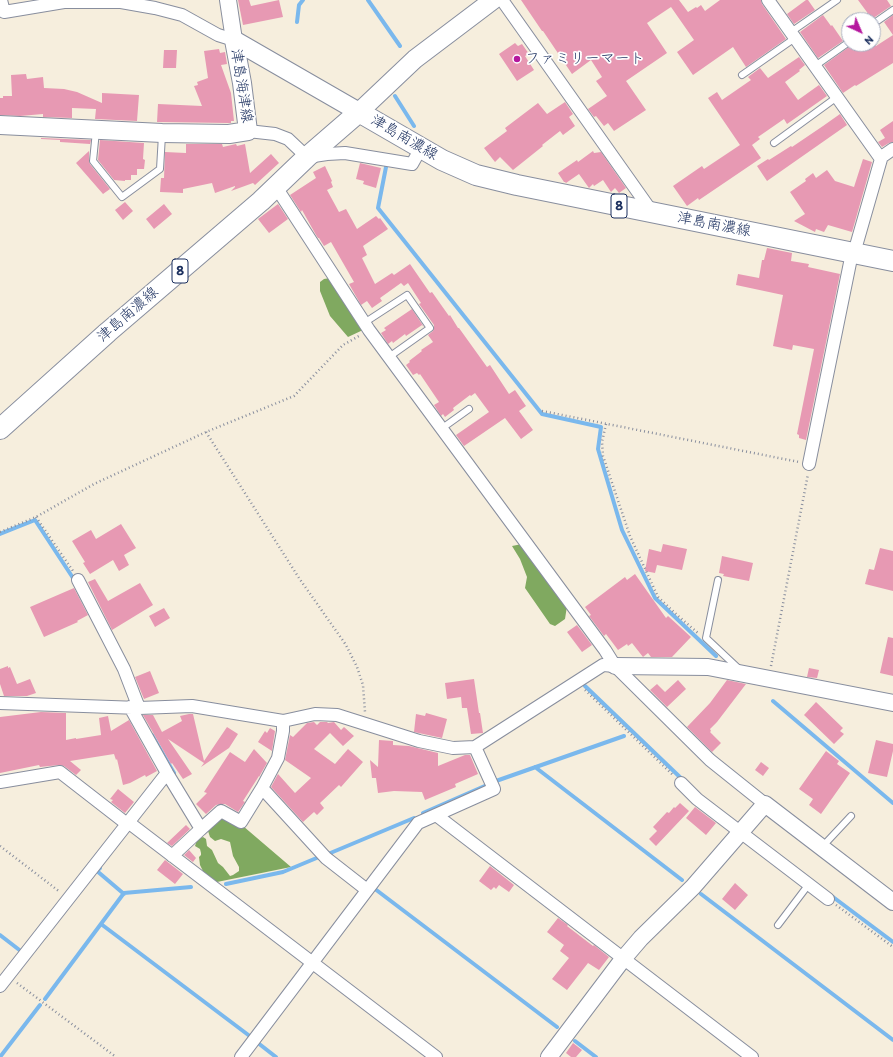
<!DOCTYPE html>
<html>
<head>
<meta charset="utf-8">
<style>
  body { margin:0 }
  #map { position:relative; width:893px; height:1057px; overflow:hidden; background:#f6eedd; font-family:Itim,sans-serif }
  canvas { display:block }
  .north { position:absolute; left:841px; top:12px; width:40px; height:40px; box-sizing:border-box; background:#fff; border:1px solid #a4acbf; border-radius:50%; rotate:136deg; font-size:11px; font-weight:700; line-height:16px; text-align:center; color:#1b2f5e }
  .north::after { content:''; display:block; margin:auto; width:14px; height:18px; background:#b5179e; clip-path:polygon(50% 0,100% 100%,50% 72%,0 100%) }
</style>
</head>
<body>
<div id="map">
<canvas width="893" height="1057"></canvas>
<div class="north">N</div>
</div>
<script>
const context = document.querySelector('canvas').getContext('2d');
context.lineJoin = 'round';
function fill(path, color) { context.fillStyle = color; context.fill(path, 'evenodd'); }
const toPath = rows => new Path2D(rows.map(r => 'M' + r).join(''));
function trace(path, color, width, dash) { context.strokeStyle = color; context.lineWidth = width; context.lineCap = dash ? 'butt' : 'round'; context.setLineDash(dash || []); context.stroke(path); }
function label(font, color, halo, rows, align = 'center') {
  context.font = font + ' Itim,"Klee One",sans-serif'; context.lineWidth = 3.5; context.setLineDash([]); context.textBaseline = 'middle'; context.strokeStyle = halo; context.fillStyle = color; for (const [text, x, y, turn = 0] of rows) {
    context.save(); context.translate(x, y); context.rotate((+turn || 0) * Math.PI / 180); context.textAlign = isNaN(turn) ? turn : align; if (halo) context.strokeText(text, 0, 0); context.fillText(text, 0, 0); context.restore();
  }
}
const forest = toPath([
  [330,278,363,330,348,337,330,316,320,291,320,282,324,279],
  [522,544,567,606,565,619,555,626,550,624,525,588,527,577,520,559,512,546],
  [223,815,243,826,291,867,217,882,208,876,203,871,200,865,199,857,201,855,201,853,200,849,195,846,197,840,203,837,206,839,207,846,212,850,218,863,223,867,230,876,233,875,239,871,239,867,233,856,230,842,221,839,215,841,210,837,207,828]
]);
const stream = toPath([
  [368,0,400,46],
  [297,22,299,5,303,0],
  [395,96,414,126],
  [386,167,378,208,542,414,601,427,598,449,622,530,655,598,716,656],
  [0,534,35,520,75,581],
  [585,686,684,781],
  [773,701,893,803],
  [152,735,174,773],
  [535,767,682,880],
  [496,781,624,736],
  [423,813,487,785],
  [331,855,328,854,414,818],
  [100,868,97,871,124,894],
  [226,884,283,872,319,857],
  [375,889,557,1027],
  [701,894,893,1040],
  [829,894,893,942],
  [101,924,251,1037],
  [0,935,22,952],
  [45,999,124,893,191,887],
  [575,1041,596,1057],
  [258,1043,276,1057],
  [0,1057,40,1005]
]);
const building = toPath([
  [238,0,249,0,251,6,279,0,283,17,243,25],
  [521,0,680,0,679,0,688,12,696,7,697,8,701,5,705,11,720,0,761,0,762,4,786,39,746,67,733,47,693,75,677,52,694,40,671,7,647,23,667,53,626,81,646,110,614,131,608,123,604,126,596,116,594,117,588,109,607,96,596,81,602,77,591,60,572,74,543,31,542,31],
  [806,0,808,0,815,10,794,24,787,14],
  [858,0,887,0,891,6,872,19],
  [823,15,831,26,832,25,843,41,818,58,800,32],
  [893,15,893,63,856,86,855,85,843,93,824,65,853,44,874,44,876,46,893,35,884,22],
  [515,43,518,46,522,44,529,54,525,56,534,70,517,81,499,54],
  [219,49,220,53,225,52,227,64,221,65,231,93,234,121,231,121,231,123,228,123,157,122,158,104,202,106,194,86,198,85,197,82,208,78,204,51],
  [164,50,177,50,176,68,163,68],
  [799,57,805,65,799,70,800,71,785,82,798,100,819,85,827,96,787,124,784,119,758,137,760,139,752,145,761,158,699,200,698,198,687,206,673,186,702,166,704,169,740,145,708,98,717,92,722,100,751,80,748,77,760,68,768,78],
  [26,74,27,79,43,77,44,88,64,89,77,92,102,103,102,93,139,95,137,121,95,119,96,109,72,108,72,118,43,117,43,114,20,116,0,115,0,98,3,98,3,96,12,96,11,75],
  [565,102,573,114,569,117,575,126,563,135,560,131,542,145,543,146,513,170,500,157,495,162,484,148,507,131,505,128,538,103,547,114],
  [840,114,847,125,767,181,757,166,768,159,769,160,791,146,792,147,823,126],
  [893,121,893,142,889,143,882,147,878,142,885,138,880,130],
  [41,138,91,140,90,144,60,142,60,140,41,139],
  [100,140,144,143,143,159,145,160,144,169,137,169,137,175,131,175,131,180,125,180,125,181,114,180,98,160],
  [186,144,222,144,223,147,236,144,237,146,245,144,250,173,271,154,279,163,255,185,253,183,231,191,235,187,235,186,215,193,212,183,183,189,183,193,160,192,161,178,164,178,165,152,186,153],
  [89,151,89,161,90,164,110,189,103,194,76,163],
  [593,151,594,153,601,152,626,188,619,193,615,188,611,192,603,180,594,186,593,184,589,188,579,174,566,183,565,182,564,182,558,173,577,160,578,162],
  [863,159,872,162,852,232,828,225,824,232,816,229,815,232,794,221,805,214,790,192,806,181,805,179,813,173,816,178,827,170,835,181,854,187],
  [360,163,381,168,376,188,363,184,364,181,356,179],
  [325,166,332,181,331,182,333,187,327,190,339,212,346,209,357,229,376,216,379,219,380,218,388,229,363,246,367,255,362,258,375,284,392,273,394,275,410,264,430,293,432,292,449,316,450,315,458,328,459,328,487,367,490,365,509,394,515,390,526,406,519,411,533,430,521,439,505,418,464,446,456,435,489,412,475,393,471,396,470,395,453,408,454,410,445,417,443,414,441,416,434,405,439,402,420,374,419,375,417,373,413,375,406,365,410,362,409,361,422,351,421,350,433,342,428,335,433,331,434,328,434,325,419,304,421,303,408,283,404,286,401,283,380,298,382,301,372,308,367,301,361,305,349,284,354,282,331,242,324,246,319,238,318,238,316,235,302,210,301,212,290,195,316,178,313,172],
  [125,202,133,211,123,220,115,210],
  [164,204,172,214,154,229,146,219],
  [278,204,288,219,269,233,258,219],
  [767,248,792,253,791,261,809,264,808,267,840,274,806,440,799,438,799,435,797,434,814,349,793,345,792,350,773,346,783,295,736,285,738,274,759,278,762,260,764,260],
  [412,309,424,327,422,325,406,336,405,334,393,343,392,341,388,344,381,333,386,330,384,328],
  [121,524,136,548,124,555,129,565,119,571,113,560,90,574,83,563,85,562,72,541,91,530,96,539],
  [663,544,687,549,682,570,657,565,655,573,645,571,649,549,661,552],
  [880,548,893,551,893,591,865,584,869,569,874,570],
  [722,556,753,563,749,581,723,576,724,574,719,573],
  [635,574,666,618,668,616,691,637,672,657,651,657,648,653,643,657,632,643,628,646,627,644,618,650,606,634,604,636,589,616,591,615,585,607,625,577,627,580],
  [95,579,108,601,140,583,153,605,112,630,88,582],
  [74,588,88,615,77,621,78,622,44,637,30,607],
  [164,608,170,618,155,627,149,616],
  [577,625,592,645,582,652,567,632],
  [888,637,893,638,893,676,880,673],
  [8,666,8,668,10,667,17,684,30,679,36,693,27,696,4,696,0,684,0,669],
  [809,668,819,670,817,678,807,677],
  [150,671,159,693,144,699,135,677],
  [474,679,479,713,480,713,483,733,471,734,467,708,462,708,461,697,447,699,445,683],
  [678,680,686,689,667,707,650,690,657,684,665,692],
  [727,680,746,684,717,722,710,729,711,731,710,732,721,743,712,752,687,727,710,703],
  [816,702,843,728,840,731,844,734,834,744,804,715],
  [41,712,66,713,66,740,76,738,76,739,101,735,99,718,108,716,111,731,129,720,157,771,146,777,145,775,130,783,123,785,117,759,116,760,114,754,70,761,81,770,76,775,64,766,59,765,40,767,39,765,0,773,0,717],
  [426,713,447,719,442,738,414,732,416,714,425,716],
  [189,714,193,714,204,761,227,727,238,734,229,748,201,767,204,763,168,739,192,774,183,779,172,763,171,764,143,715,153,715,162,732,182,721,180,716],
  [314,722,317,725,320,722,327,722,328,723,334,722,341,730,344,727,354,736,343,746,330,733,314,749,335,764,348,749,363,762,341,787,339,785,320,803,324,808,317,815,314,812,303,822,271,787,278,774,295,793,311,778,285,760,290,735,293,737,307,723],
  [270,728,275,731,272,751,258,742,265,731,267,733],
  [379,740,393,741,393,745,409,746,438,753,438,766,465,755,470,755,478,774,455,784,456,787,425,800,422,792,394,791,378,793,376,778,372,778,370,760,378,767],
  [876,740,893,744,893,751,887,777,868,773],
  [254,749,267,763,259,777,259,776,243,801,245,802,238,812,225,804,221,804,216,805,206,814,196,804,207,793,204,792,230,752,245,762],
  [826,751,839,761,837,764,850,773,821,814,809,805,813,799,799,789],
  [761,762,769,768,763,776,755,770],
  [118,789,134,802,125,813,111,802,113,800,110,799],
  [680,803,689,811,656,846,649,839,657,831,653,827,667,812,669,813,674,807,675,808],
  [695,807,716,823,706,835,686,818],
  [186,825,190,829,172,846,167,843],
  [189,850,196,858,193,862,184,855],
  [165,860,183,874,175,884,157,870],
  [490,866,514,885,509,892,499,885,496,889,494,887,491,890,479,881],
  [735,883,748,895,735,910,722,899],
  [558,918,568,925,567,926,593,946,594,945,609,957,599,970,588,963,567,990,552,979,569,958,560,951,564,945,547,932],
  [573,1043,582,1050,576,1057,571,1057,566,1053]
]);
const path = toPath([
  [542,411,799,462],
  [606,424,602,442,603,456,630,536,658,597,677,615,698,633],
  [206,432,299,578,346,645,357,667,363,685,365,712],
  [36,517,73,571],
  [0,532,36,517,94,484,206,432,294,396,343,345,359,336],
  [771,666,808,474],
  [585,690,673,775],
  [0,846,60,892],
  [836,905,893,947],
  [17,983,116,1057]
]);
const service = toPath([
  [873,24,893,10],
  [791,32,837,0],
  [815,66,849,42],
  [742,75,795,38],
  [96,131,93,161,122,197,160,169,162,135],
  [774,143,837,97],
  [364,323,407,295,430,328,389,357],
  [441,429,469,409],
  [718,580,706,638,739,669],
  [822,847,851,816],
  [778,925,809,884]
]);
const minor = toPath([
  [1,0,4,12,64,2,121,2,155,8,182,15,218,35,234,40],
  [502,0,652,212],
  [768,0,881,159,854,253],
  [248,131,275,134,288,139,307,157,327,154,345,153,412,164,421,148],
  [880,158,893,149],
  [276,187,369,330,605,650,615,666,710,760,765,804],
  [809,464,852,253],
  [78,580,124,669,139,708],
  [0,703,139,708,192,706,283,721,315,714,337,715,419,741,453,748,475,747,603,665,615,666],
  [130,707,167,773,201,829,221,811,241,822,262,788,326,858,367,890],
  [0,782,60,772,127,824],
  [681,783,697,799,828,899],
  [262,788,278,758,283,731,283,721],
  [436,815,752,1057],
  [128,822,436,1057],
  [172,856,201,829],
  [0,986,167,773],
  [241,1057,418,823,494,789,475,747]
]);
const tertiary = toPath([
  [228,0,234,40],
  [615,666,708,667,893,703],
  [549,1057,623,959,641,938,693,887,765,804,893,902]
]);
const secondary = toPath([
  [234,40,359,112,415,59,493,0],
  [0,125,162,133,229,134,248,131,242,83,234,40]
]);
const primary = toPath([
  [0,429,108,332,261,201,307,157,359,112,442,160,476,175,517,185,893,261]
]);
const markers = [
  [517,59,4,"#b5179e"]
];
const shields = [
  [619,206,16],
  [180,271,16]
];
const shieldNames = [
  ["8",619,206],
  ["8",180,271]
];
const poiNames = [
  ["ファミリーマート",525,59]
];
const streetNames = [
  ["津島海津線",241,86,81],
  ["津島南濃線",404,138,30],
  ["津島南濃線",714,225,11],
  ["津島南濃線",128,315,-41]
];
fill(forest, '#80a960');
trace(stream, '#7ab8ed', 4);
fill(building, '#e799b3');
trace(service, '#888e9e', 8);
trace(minor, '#888e9e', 14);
trace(tertiary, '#888e9e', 18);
trace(secondary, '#888e9e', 20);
trace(primary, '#888e9e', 22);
trace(path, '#888e9e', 2.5, [1, 3]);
trace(service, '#fff', 6);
trace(minor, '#fff', 12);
trace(tertiary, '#fff', 16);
trace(secondary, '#fff', 18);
trace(primary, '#fff', 20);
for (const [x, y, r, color] of markers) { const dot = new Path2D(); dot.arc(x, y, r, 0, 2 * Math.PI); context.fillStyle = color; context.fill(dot); trace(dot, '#fff', 1.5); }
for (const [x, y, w] of shields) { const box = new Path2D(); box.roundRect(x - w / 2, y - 12, w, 24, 3); context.fillStyle = '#fff'; context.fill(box); trace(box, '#1b2f5e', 1); }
label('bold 14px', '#1b2f5e', null, shieldNames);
label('15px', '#1b2f5e', '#fff', poiNames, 'left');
label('15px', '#1b2f5e', '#fff', streetNames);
</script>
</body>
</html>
